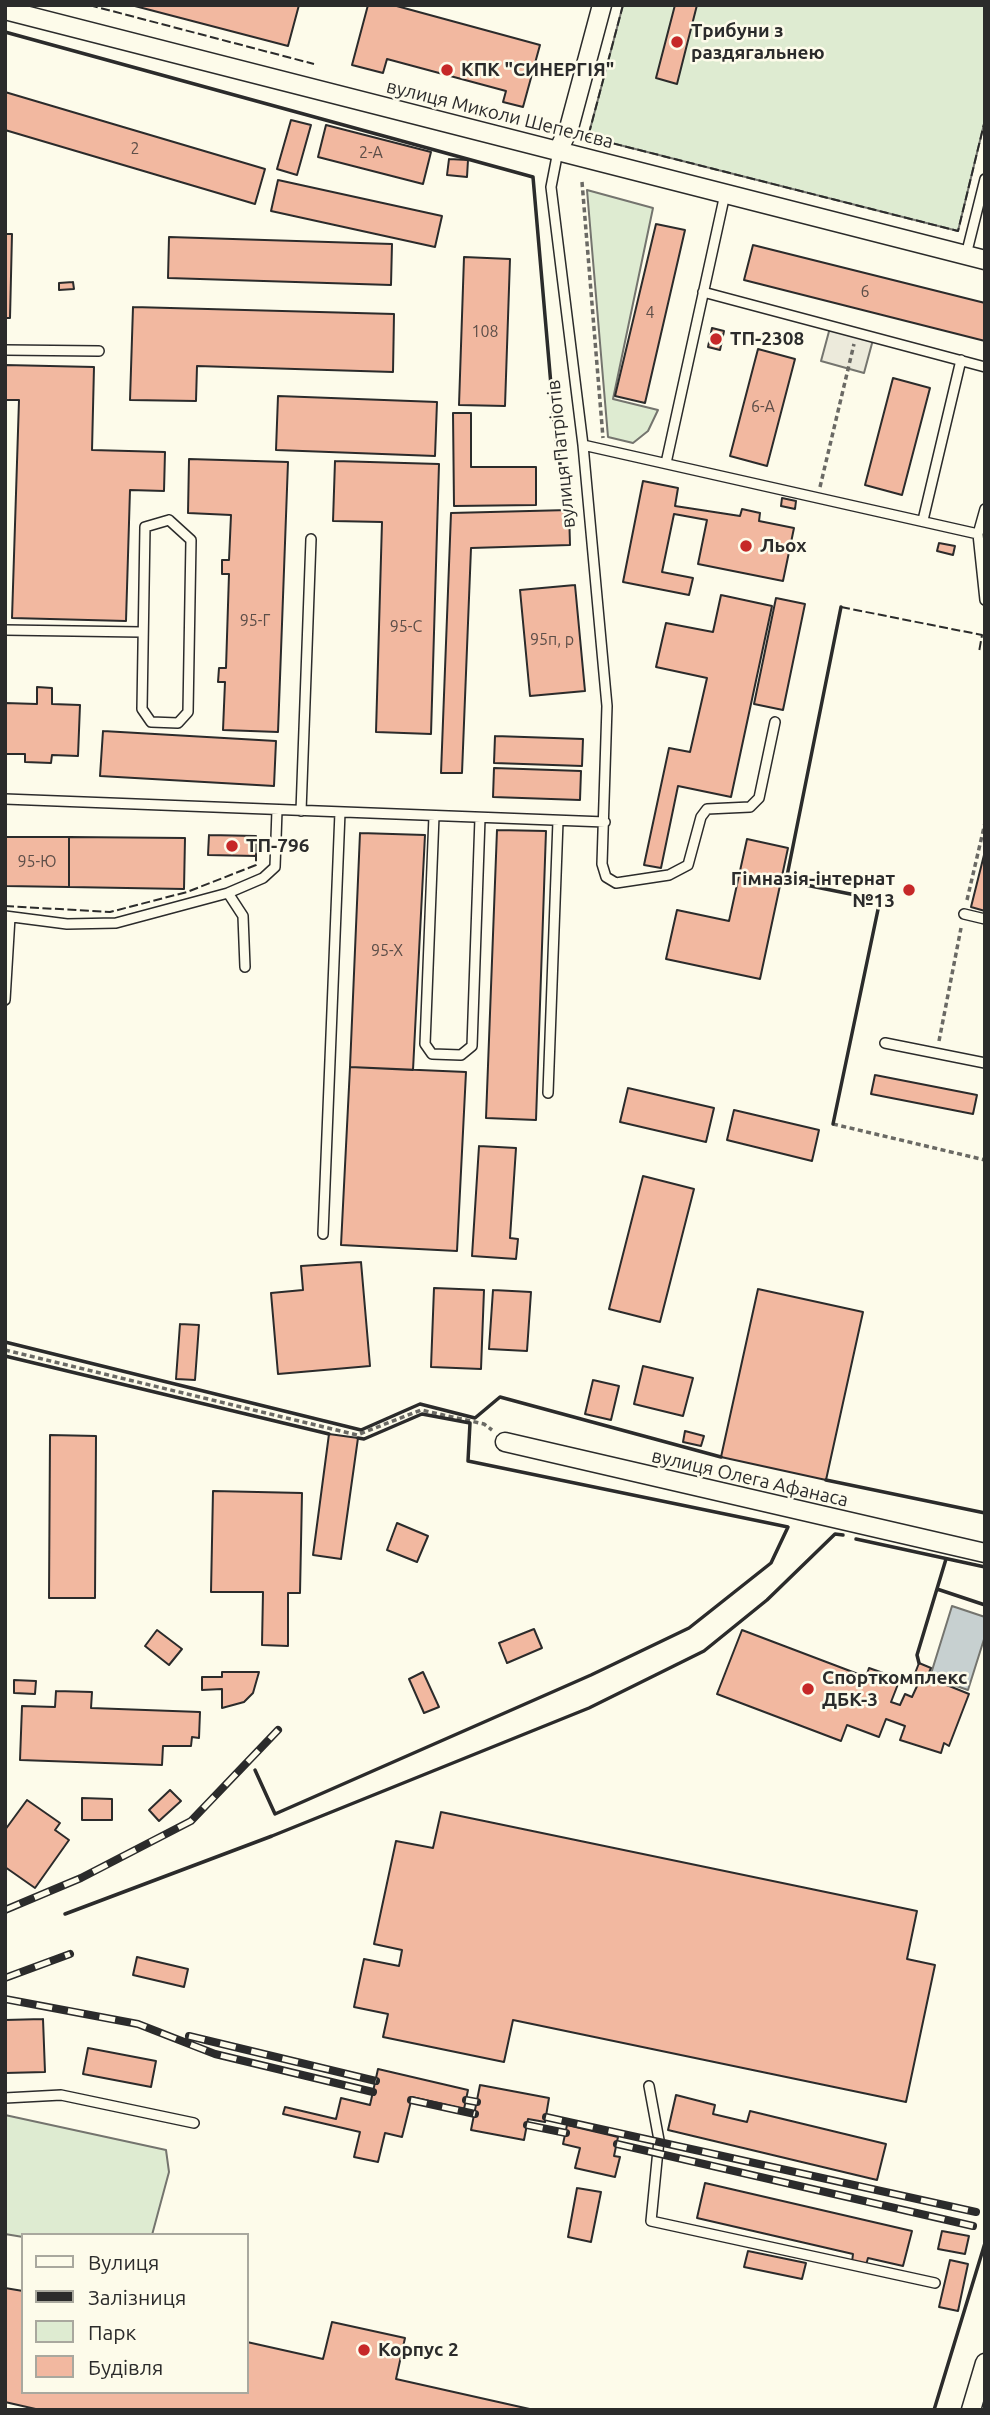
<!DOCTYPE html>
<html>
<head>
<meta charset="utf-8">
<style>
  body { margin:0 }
  #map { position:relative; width:990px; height:2415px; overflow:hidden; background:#fdfbea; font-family:Ubuntu,sans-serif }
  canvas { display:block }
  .frame { position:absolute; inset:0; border:7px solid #2b2b2b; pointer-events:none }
  .legend { position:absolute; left:21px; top:2233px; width:228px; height:161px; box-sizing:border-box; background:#fdfbea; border:2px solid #a9a89e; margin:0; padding:9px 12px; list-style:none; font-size:21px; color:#2b2b2b }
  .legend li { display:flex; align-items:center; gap:14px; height:35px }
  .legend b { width:35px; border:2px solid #a9a89e }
</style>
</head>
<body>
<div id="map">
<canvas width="990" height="2415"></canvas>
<div class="frame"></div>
<ul class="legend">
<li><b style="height:9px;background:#fdfbea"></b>Вулиця</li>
<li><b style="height:9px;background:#2b2b2b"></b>Залізниця</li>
<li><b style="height:19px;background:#deebd1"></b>Парк</li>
<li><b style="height:19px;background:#f2b8a0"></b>Будівля</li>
</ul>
</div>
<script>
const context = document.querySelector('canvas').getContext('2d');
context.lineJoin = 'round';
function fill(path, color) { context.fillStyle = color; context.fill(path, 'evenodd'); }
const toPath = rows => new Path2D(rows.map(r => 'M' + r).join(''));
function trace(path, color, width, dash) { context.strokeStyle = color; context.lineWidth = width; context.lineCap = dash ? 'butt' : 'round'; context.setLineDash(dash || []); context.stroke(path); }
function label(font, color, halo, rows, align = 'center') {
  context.font = font + ' Ubuntu,sans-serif'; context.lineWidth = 5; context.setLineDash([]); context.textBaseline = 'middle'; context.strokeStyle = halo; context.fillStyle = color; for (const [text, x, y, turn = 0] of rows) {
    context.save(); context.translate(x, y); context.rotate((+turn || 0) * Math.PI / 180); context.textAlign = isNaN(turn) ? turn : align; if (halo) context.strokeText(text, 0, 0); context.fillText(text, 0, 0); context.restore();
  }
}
const green = toPath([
  [623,5,985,5,985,120,958,231,588,137,623,5],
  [587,190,653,208,613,399,658,410,648,431,633,443,608,437,587,190],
  [5,2115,166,2150,169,2172,152,2235,23,2235,23,2237,5,2234,5,2115]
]);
const parking = toPath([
  [831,324,874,336,864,373,821,361,831,324]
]);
const water = toPath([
  [952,1606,985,1617,985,1636,968,1690,930,1677,952,1606]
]);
const building = toPath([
  [131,5,299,5,288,46,131,5],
  [368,5,393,5,540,45,523,107,503,102,506,91,387,59,383,73,352,65,368,5],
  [675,5,697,5,677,84,656,78,675,5],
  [5,92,265,169,255,204,5,130,5,92],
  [291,120,311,125,297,175,277,169,291,120],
  [326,125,431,152,423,184,318,157,326,125],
  [449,159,468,160,467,177,447,175,449,159],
  [278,180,442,216,435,247,271,211,278,180],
  [656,224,685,230,645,403,615,396,656,224],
  [5,234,12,234,10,318,5,318,5,234],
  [169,237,392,244,391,285,168,278,169,237],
  [753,245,985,303,985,341,744,280,753,245],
  [464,257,510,259,505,406,459,405,464,257],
  [73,282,74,289,59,290,59,283,73,282],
  [133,307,394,314,393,372,197,366,196,401,130,400,133,307],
  [712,328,724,331,720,350,708,347,712,328],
  [758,349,795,359,767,466,730,456,758,349],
  [5,365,94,367,92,450,165,452,164,491,130,490,126,621,12,618,19,400,5,400,5,365],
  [893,378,930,388,902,495,865,485,893,378],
  [278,396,437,402,435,456,276,450,278,396],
  [453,413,471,413,471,467,536,467,536,505,454,506,453,413],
  [189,459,288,462,278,732,223,730,225,682,218,682,219,668,226,668,229,574,222,574,222,560,229,560,231,515,188,513,189,459],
  [335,461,439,464,431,734,376,732,382,522,333,521,335,461],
  [643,481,678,488,675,506,740,516,742,509,760,513,759,521,794,528,783,581,698,564,707,520,674,514,662,572,693,578,689,595,623,582,643,481],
  [782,498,796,501,795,509,781,506,782,498],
  [569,510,570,545,471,548,462,773,441,773,451,513,569,510],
  [939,543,955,546,953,555,937,551,939,543],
  [575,585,585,691,530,696,520,590,575,585],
  [721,595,772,606,731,797,678,786,661,868,644,865,669,748,690,752,707,678,656,667,666,623,713,632,721,595],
  [776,598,805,604,783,710,754,704,776,598],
  [37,687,52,688,52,704,80,705,78,756,52,755,51,763,25,762,25,754,5,754,5,703,37,704,37,687],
  [103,731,276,741,274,786,100,776,103,731],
  [495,736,583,739,582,766,494,763,495,736],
  [494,768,581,771,580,800,493,797,494,768],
  [497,830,546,831,536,1120,486,1118,497,830],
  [360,833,425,835,413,1070,350,1067,360,833],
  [209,835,256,836,256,856,208,855,209,835],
  [5,837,69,837,69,887,5,886,5,837],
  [69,837,185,838,184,889,69,887,69,837],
  [747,839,788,848,760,979,666,959,677,910,729,921,747,839],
  [985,851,985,911,971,907,985,851],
  [350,1067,466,1072,457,1251,341,1245,350,1067],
  [875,1075,977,1095,973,1114,871,1094,875,1075],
  [628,1088,714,1108,706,1142,620,1122,628,1088],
  [734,1110,819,1130,812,1161,727,1140,734,1110],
  [479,1146,516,1148,510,1238,518,1239,516,1259,472,1256,479,1146],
  [643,1176,694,1189,660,1322,609,1309,643,1176],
  [361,1262,370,1366,278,1374,271,1293,303,1290,301,1266,361,1262],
  [434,1288,484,1290,481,1369,431,1367,434,1288],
  [758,1289,863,1312,826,1480,721,1457,758,1289],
  [493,1290,531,1292,527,1351,489,1349,493,1290],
  [180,1324,199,1325,195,1380,176,1379,180,1324],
  [643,1366,693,1378,683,1416,634,1404,643,1366],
  [593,1380,619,1386,611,1420,585,1414,593,1380],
  [685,1431,704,1436,701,1446,683,1442,685,1431],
  [329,1434,358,1438,341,1559,313,1555,329,1434],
  [50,1435,96,1436,95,1598,49,1598,50,1435],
  [213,1491,302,1493,300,1593,288,1593,288,1646,262,1645,263,1592,211,1592,213,1491],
  [397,1523,428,1536,417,1562,387,1550,397,1523],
  [534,1629,542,1648,507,1663,499,1643,534,1629],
  [157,1630,182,1649,169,1665,145,1646,157,1630],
  [742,1630,866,1677,869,1668,900,1679,891,1702,900,1705,905,1694,912,1697,918,1684,912,1681,919,1663,931,1668,927,1677,969,1694,949,1746,944,1743,941,1753,900,1740,905,1726,886,1719,879,1737,847,1725,841,1741,717,1694,742,1630],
  [222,1672,259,1672,253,1693,244,1702,222,1708,222,1689,202,1690,202,1677,222,1677,222,1672],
  [423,1672,439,1707,424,1713,409,1679,423,1672],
  [14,1680,36,1681,35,1694,14,1693,14,1680],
  [56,1691,92,1692,91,1708,200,1712,199,1738,192,1737,191,1746,163,1746,162,1765,20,1760,22,1706,55,1707,56,1691],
  [170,1790,181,1801,159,1821,149,1810,170,1790],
  [82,1798,112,1799,112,1820,82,1820,82,1798],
  [27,1800,60,1823,55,1830,69,1840,35,1888,5,1867,5,1830,27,1800],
  [441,1812,917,1911,907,1959,935,1965,906,2102,513,2020,504,2062,383,2037,388,2014,354,2007,364,1959,399,1966,402,1950,374,1944,396,1841,433,1848,441,1812],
  [137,1957,188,1969,184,1987,133,1975,137,1957],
  [43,2019,45,2072,5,2073,5,2020,43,2019],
  [88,2048,156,2061,151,2087,83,2074,88,2048],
  [378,2069,468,2090,464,2109,412,2097,402,2137,385,2133,378,2162,354,2157,360,2132,283,2114,285,2107,336,2119,341,2098,370,2105,378,2069],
  [480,2085,549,2098,545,2122,528,2119,524,2140,471,2130,480,2085],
  [676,2095,715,2105,713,2114,747,2122,750,2111,886,2144,877,2180,668,2130,676,2095],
  [567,2125,618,2137,614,2156,620,2157,615,2177,575,2168,580,2148,563,2144,567,2125],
  [705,2183,912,2231,903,2266,868,2258,866,2265,852,2262,853,2254,697,2218,705,2183],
  [577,2188,601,2192,591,2242,568,2237,577,2188],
  [942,2231,969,2236,965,2254,938,2249,942,2231],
  [748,2251,806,2263,802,2279,744,2267,748,2251],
  [950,2260,968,2264,958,2311,939,2307,950,2260],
  [5,2288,23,2291,23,2392,247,2392,247,2342,323,2359,332,2322,405,2338,396,2379,534,2410,40,2410,5,2402,5,2288]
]);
const path = toPath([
  [582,182,603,438],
  [820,487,854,344],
  [967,900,985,823],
  [939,1041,961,928],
  [833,1124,985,1160],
  [5,1350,357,1435,421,1410,484,1424,492,1430]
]);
const lane = toPath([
  [558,151,551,187,583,445,607,706,602,864,606,877,616,883,669,875,688,865,701,817,707,809,750,807,759,798,775,722],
  [966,255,985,179],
  [703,292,985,367],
  [5,350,99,351],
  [583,445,978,534],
  [666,463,725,194],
  [985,509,978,534,985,600],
  [169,520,191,540,188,712,178,723,151,722,142,709,145,527,169,520],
  [923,520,961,360],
  [5,630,141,632],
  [5,799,605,822],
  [301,811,311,539],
  [434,816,425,1044,432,1054,461,1055,472,1046,480,818],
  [228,893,243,916,245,967],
  [964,914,985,919],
  [5,916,67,924,116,923,228,893,263,878,275,867,277,810],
  [5,1000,10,917],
  [885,1043,985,1063],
  [548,1093,558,821],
  [323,1234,340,812],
  [649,2086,659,2140,651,2221,935,2283],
  [5,2098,61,2095,194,2123]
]);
const street = toPath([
  [5,10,985,260],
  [558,151,569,128,602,5],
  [505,1442,985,1553],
  [971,2410,985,2363]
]);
const rail = toPath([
  [5,1910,81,1878,191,1821,278,1730],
  [5,1978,70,1954],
  [5,1999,138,2024,215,2054,373,2092],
  [189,2036,376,2081],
  [411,2100,475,2114],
  [466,2100,477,2102],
  [546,2117,976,2212],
  [527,2125,566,2133],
  [617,2144,973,2226]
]);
const fence = toPath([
  [89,5,314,64],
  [623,5,588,137,958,231,985,120],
  [841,607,982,635,979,652],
  [5,906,110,912,187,892,256,865,256,856]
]);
const wall = toPath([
  [5,32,533,177,556,443,569,510],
  [833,1124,880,900,786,881,841,607],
  [5,1342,361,1430,420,1404,475,1418,500,1397,721,1457],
  [5,1356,329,1434],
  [826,1480,985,1513],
  [856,1539,985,1567],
  [937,1589,985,1605],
  [919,1663,917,1655,946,1559],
  [255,1770,275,1814,591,1675,689,1628,771,1563,788,1527,468,1461,470,1423,422,1414,364,1439,358,1438],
  [65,1914,272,1836,589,1708,704,1651,767,1600,835,1534,843,1535],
  [934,2410,985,2243]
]);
const markers = [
  [677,42,7,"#c62828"],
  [447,70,7,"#c62828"],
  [716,339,7,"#c62828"],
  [746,546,7,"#c62828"],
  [232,846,7,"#c62828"],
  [909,890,7,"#c62828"],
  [808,1689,7,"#c62828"],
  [364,2350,7,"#c62828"]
];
const numberNames = [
  ["2",135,149],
  ["2-А",371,153],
  ["6",865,292],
  ["4",650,313],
  ["108",485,332],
  ["6-А",763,407],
  ["95-Г",255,621],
  ["95-С",406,627],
  ["95п, р",552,640],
  ["95-Ю",37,862],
  ["95-Х",387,951]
];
const poiNames = [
  ["Трибуни з",691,31],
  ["раздягальнею",691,53],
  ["КПК \"СИНЕРГІЯ\"",461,70],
  ["ТП-2308",730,339],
  ["Льох",760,546],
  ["ТП-796",246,846],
  ["Гімназія-інтернат",895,879,"right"],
  ["№13",895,901,"right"],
  ["Спорткомплекс",822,1678],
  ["ДБК-3",822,1700],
  ["Корпус 2",378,2350]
];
const streetNames = [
  ["вулиця Миколи Шепелєва",500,114,14],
  ["вулиця Патріотів",561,454,-96],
  ["вулиця Олега Афанаса",750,1478,13]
];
fill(green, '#deebd1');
trace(green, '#74746e', 2);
fill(parking, '#eceadb');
trace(parking, '#74746e', 2);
fill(water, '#c7d0d0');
trace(water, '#74746e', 2);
fill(building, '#f2b8a0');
trace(building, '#2b2b2b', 2);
trace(lane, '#2b2b2b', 12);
trace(street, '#2b2b2b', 21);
trace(path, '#6a6964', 3.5, [5, 3.5]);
trace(lane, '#fdfbea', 9);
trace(street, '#fdfbea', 18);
trace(rail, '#2b2b2b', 8);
trace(rail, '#fdfbea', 5, [16]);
trace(fence, '#2b2b2b', 2, [9, 3.5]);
trace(wall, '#2b2b2b', 3.5);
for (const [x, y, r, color] of markers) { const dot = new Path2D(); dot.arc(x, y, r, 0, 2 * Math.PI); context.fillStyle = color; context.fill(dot); trace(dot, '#fdfbea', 2.5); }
label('16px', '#5d4e48', null, numberNames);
label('bold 19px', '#2b2b2b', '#fdfbea', poiNames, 'left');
label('19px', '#2b2b2b', '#fdfbea', streetNames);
</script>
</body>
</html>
